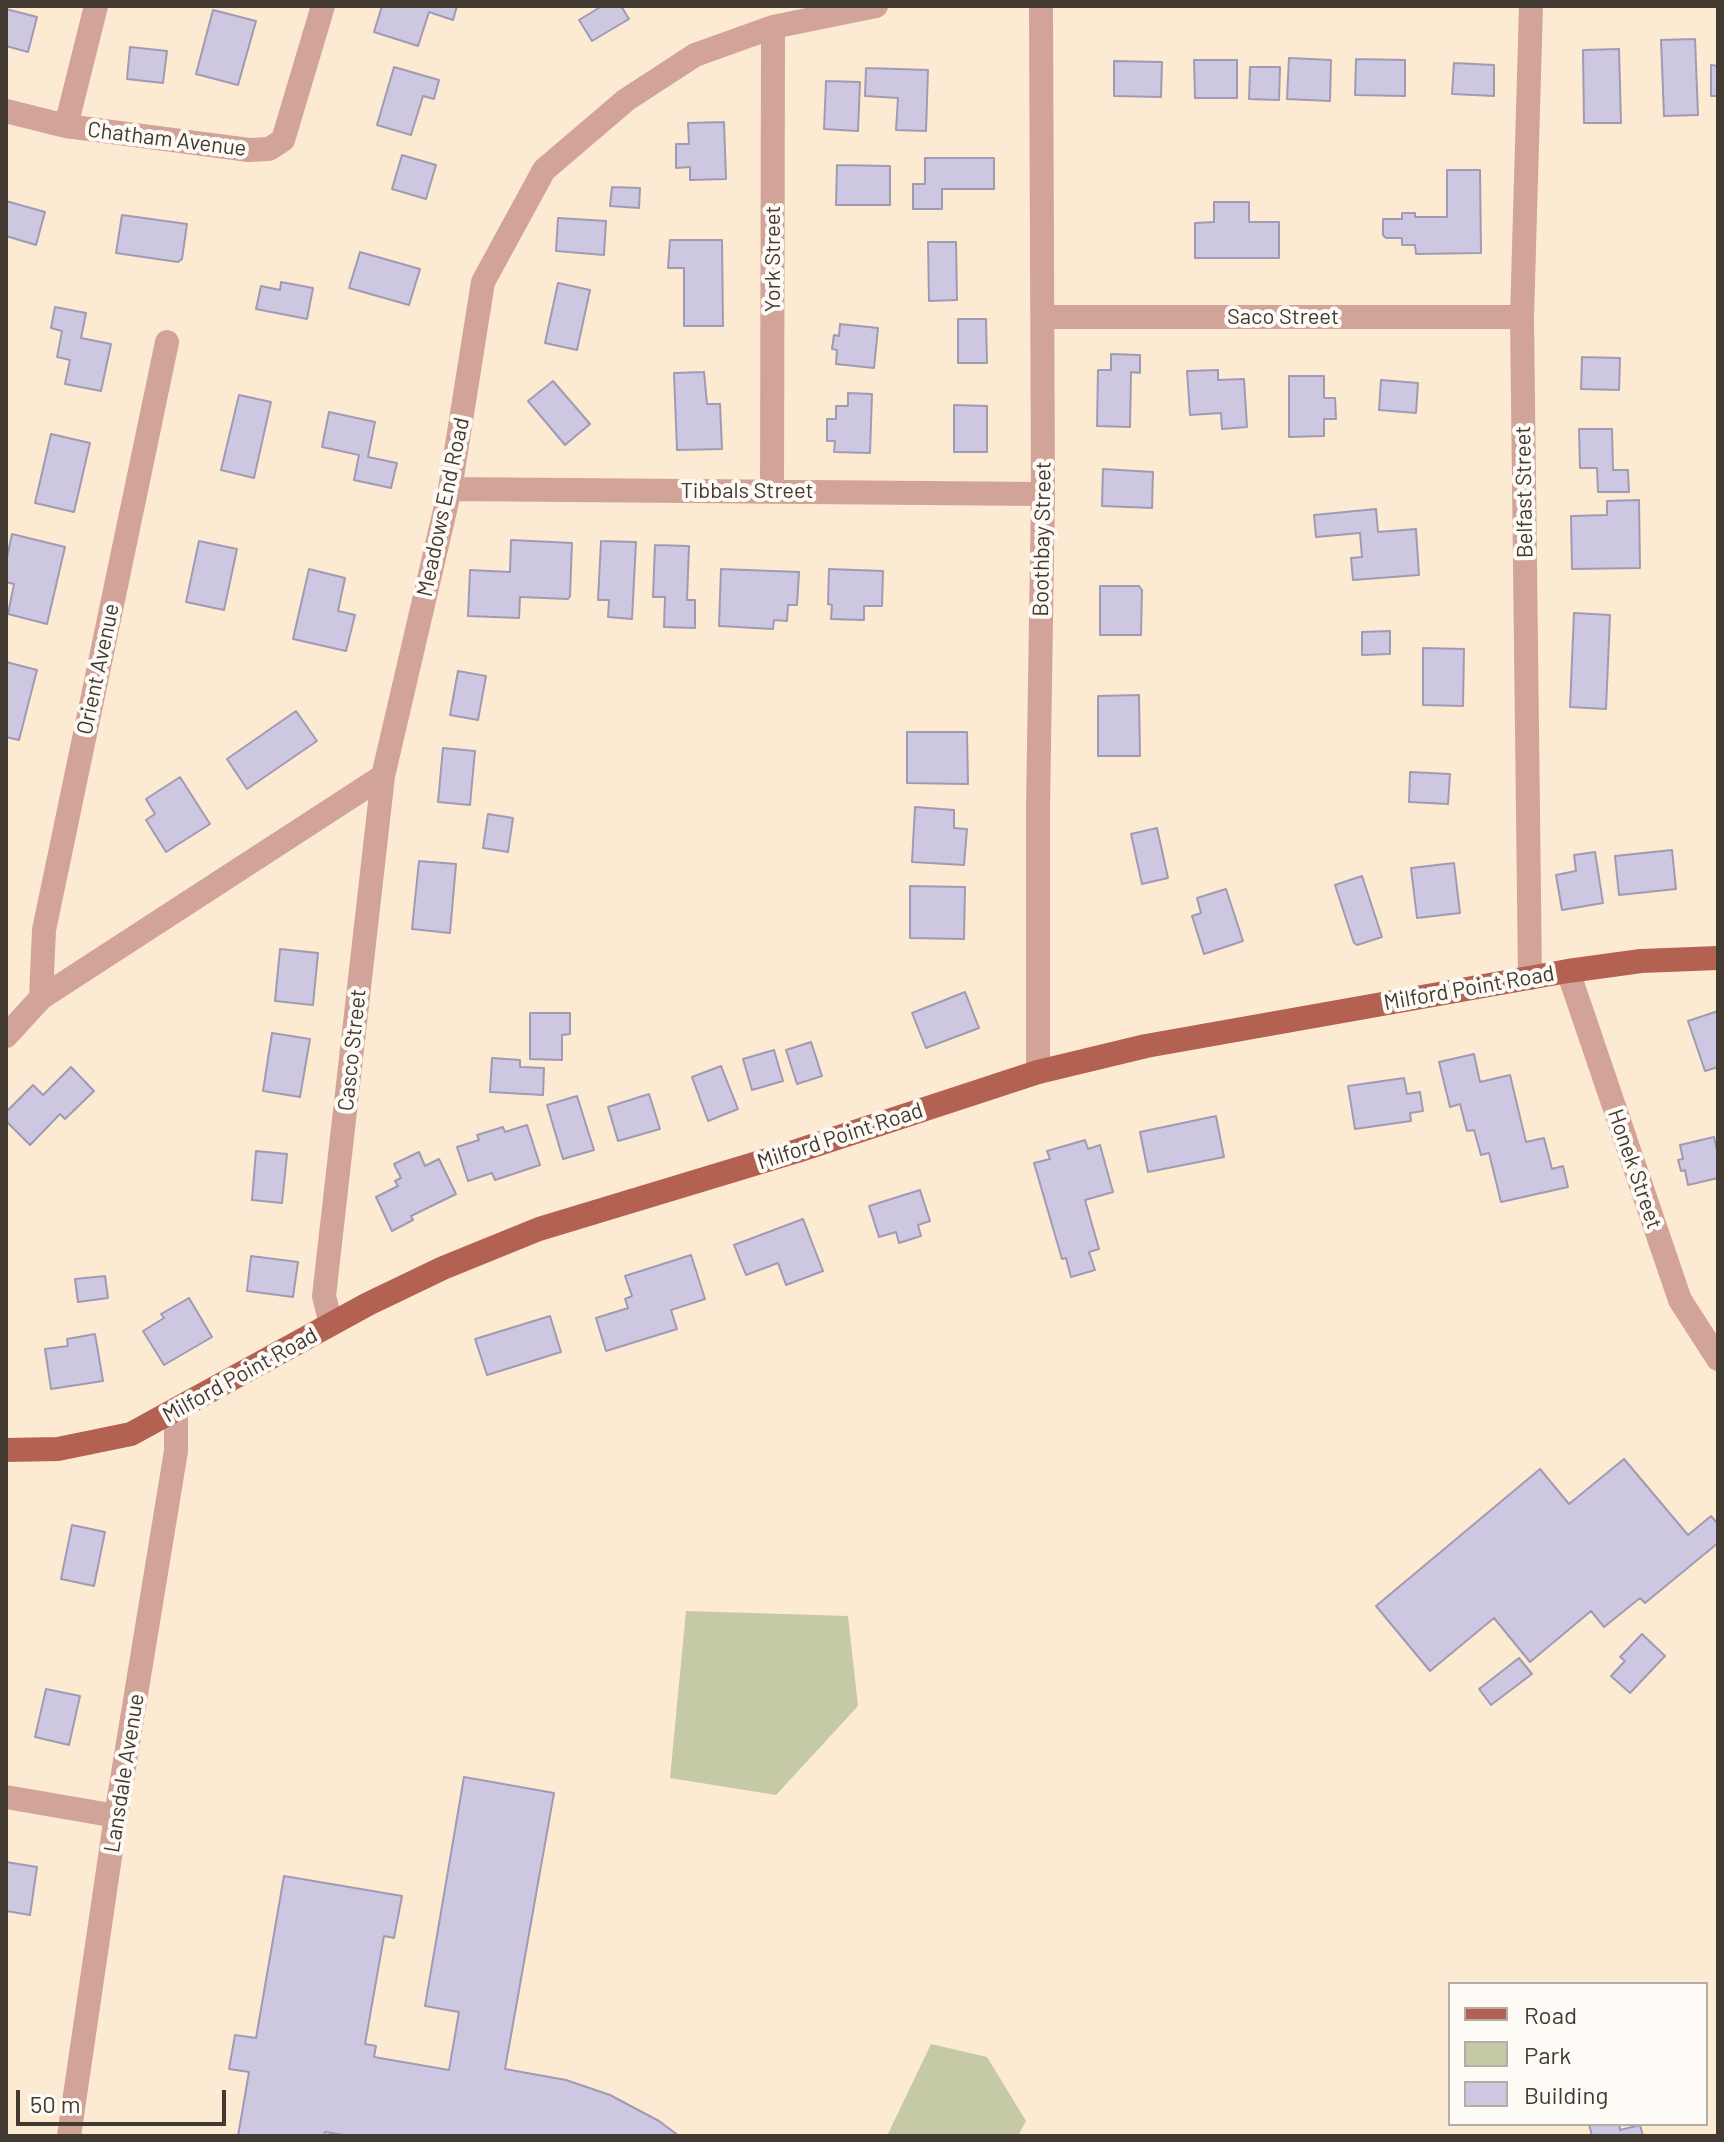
<!DOCTYPE html>
<html>
<head>
<meta charset="utf-8">
<style>
  body { margin:0 }
  #map { position:relative; width:1724px; height:2142px; overflow:hidden; background:#fdead3; font-family:Barlow,sans-serif }
  canvas { display:block }
  .frame { position:absolute; inset:0; border:8px solid #423a31; pointer-events:none }
  .legend { position:absolute; left:1448px; top:1982px; width:260px; height:144px; box-sizing:border-box; background:#fefaf5; border:2px solid #b3ada7; margin:0; padding:10px 14px; list-style:none; font-size:24px; color:#423a31 }
  .legend li { display:flex; align-items:center; gap:16px; height:40px }
  .legend b { width:40px; border:2px solid #b3ada7 }
  .scale { position:absolute; left:16px; top:2090px; width:210px; height:36px; box-sizing:border-box; border:4px solid #423a31; border-top:0; padding-left:10px; font-size:24px; line-height:28px; white-space:nowrap; color:#423a31; -webkit-text-stroke:6px #fefaf5; paint-order:stroke }
</style>
</head>
<body>
<div id="map">
<canvas width="1724" height="2142"></canvas>
<div class="frame"></div>
<ul class="legend">
<li><b style="height:10px;background:#b36151"></b>Road</li>
<li><b style="height:22px;background:#c6c9a5"></b>Park</li>
<li><b style="height:22px;background:#cdc7e1"></b>Building</li>
</ul>
<div class="scale">50 m</div>
</div>
<script>
const context = document.querySelector('canvas').getContext('2d');
context.lineJoin = 'round';
function fill(path, color) { context.fillStyle = color; context.fill(path, 'evenodd'); }
const toPath = rows => new Path2D(rows.map(r => 'M' + r).join(''));
function trace(path, color, width, dash) { context.strokeStyle = color; context.lineWidth = width; context.lineCap = dash ? 'butt' : 'round'; context.setLineDash(dash || []); context.stroke(path); }
function label(font, color, halo, rows, align = 'center') {
  context.font = font + ' Barlow,sans-serif'; context.lineWidth = 8; context.setLineDash([]); context.textBaseline = 'middle'; context.strokeStyle = halo; context.fillStyle = color; for (const [text, x, y, turn = 0] of rows) {
    context.save(); context.translate(x, y); context.rotate((+turn || 0) * Math.PI / 180); context.textAlign = isNaN(turn) ? turn : align; if (halo) context.strokeText(text, 0, 0); context.fillText(text, 0, 0); context.restore();
  }
}
const green = toPath([
  [686,1611,848,1616,858,1706,776,1795,670,1778],
  [931,2044,987,2057,1026,2121,1018,2136,887,2136]
]);
const building = toPath([
  [382,6,457,6,453,20,429,12,418,46,374,32,382,6],
  [602,6,621,6,629,19,592,41,579,20,602,6],
  [6,9,37,17,28,52,6,46,6,9],
  [213,10,256,21,238,85,196,74,213,10],
  [1695,39,1698,115,1664,116,1661,40,1695,39],
  [130,47,167,51,163,83,127,79,130,47],
  [1619,49,1621,123,1584,123,1583,50,1619,49],
  [1289,58,1331,60,1330,101,1287,99,1289,58],
  [1356,59,1405,60,1405,96,1355,95,1356,59],
  [1194,60,1237,60,1237,98,1195,98,1194,60],
  [1114,61,1162,62,1161,97,1114,96,1114,61],
  [1454,63,1494,65,1494,96,1452,94,1454,63],
  [1711,65,1718,66,1718,96,1711,96,1711,65],
  [394,67,439,80,434,99,423,96,411,135,377,125,394,67],
  [1250,67,1280,67,1279,100,1249,99,1250,67],
  [866,68,928,70,926,131,896,130,898,98,865,96,866,68],
  [826,81,860,82,858,131,824,129,826,81],
  [724,122,726,179,690,180,690,167,676,168,676,144,689,144,688,123,724,122],
  [402,155,436,165,426,199,392,189,402,155],
  [925,158,994,158,994,189,942,189,942,209,913,209,913,184,925,184,925,158],
  [837,165,890,166,890,205,836,205,837,165],
  [1447,170,1480,170,1481,253,1416,254,1415,245,1402,245,1402,238,1386,238,1383,235,1383,219,1402,219,1402,213,1415,213,1415,217,1447,217,1447,170],
  [612,187,640,188,639,208,610,206,612,187],
  [6,201,45,212,36,245,6,236,6,201],
  [1214,202,1249,202,1249,222,1279,222,1279,258,1195,258,1195,223,1214,222,1214,202],
  [122,215,187,224,182,259,178,262,116,253,122,215],
  [558,218,606,221,604,255,556,251,558,218],
  [670,240,722,240,723,326,684,326,684,268,668,268,670,240],
  [928,242,956,242,957,300,929,301,928,242],
  [360,252,420,269,409,305,349,288,360,252],
  [281,282,313,288,307,319,256,309,261,286,280,290,281,282],
  [558,283,590,290,577,350,545,343,558,283],
  [55,307,86,313,81,338,111,344,101,391,65,384,70,360,57,357,62,331,51,328,55,307],
  [958,319,986,319,987,363,958,363,958,319],
  [840,324,878,328,874,368,836,364,837,350,832,349,834,335,839,336,840,324],
  [1111,354,1140,355,1140,373,1131,372,1130,427,1097,426,1098,370,1111,370,1111,354],
  [1582,357,1620,358,1619,390,1581,389,1582,357],
  [1218,370,1218,380,1244,379,1247,427,1222,429,1221,413,1190,415,1187,371,1218,370],
  [704,372,707,404,720,404,722,449,677,450,674,373,704,372],
  [1289,376,1324,376,1324,398,1335,398,1336,419,1324,419,1324,436,1289,437,1289,376],
  [1381,380,1418,383,1416,413,1379,410,1381,380],
  [553,381,590,424,565,445,528,401,553,381],
  [848,393,872,394,870,453,834,452,835,441,827,441,827,419,836,419,836,406,848,406,848,393],
  [239,395,271,402,254,478,221,470,239,395],
  [954,405,987,406,987,452,954,452,954,405],
  [329,412,375,422,368,457,397,463,391,488,354,480,359,455,322,447,329,412],
  [1579,429,1612,429,1613,470,1628,470,1629,492,1598,492,1597,468,1580,468,1579,429],
  [51,434,90,443,74,512,35,503,51,434],
  [1103,469,1153,472,1152,508,1102,506,1103,469],
  [1639,500,1640,568,1572,569,1571,516,1607,515,1607,501,1639,500],
  [1376,509,1378,532,1416,529,1419,575,1353,580,1351,558,1362,557,1360,533,1316,537,1314,515,1376,509],
  [12,534,65,547,47,624,8,614,14,584,6,582,6,562,12,534],
  [511,540,572,543,570,596,568,599,520,597,519,618,468,616,470,570,510,572,511,540],
  [199,541,237,549,224,610,186,602,199,541],
  [601,541,636,542,632,619,608,617,609,600,598,600,601,541],
  [655,545,689,546,687,600,695,600,695,628,664,627,665,597,653,597,655,545],
  [309,569,345,578,338,611,355,615,346,651,293,639,309,569],
  [721,569,799,572,797,605,788,605,787,621,774,620,773,629,719,626,721,569],
  [829,569,883,571,882,606,864,606,864,620,831,619,832,605,828,604,829,569],
  [1100,586,1139,586,1142,590,1141,635,1100,635,1100,586],
  [1574,613,1610,615,1606,709,1570,707,1574,613],
  [1390,631,1390,654,1362,655,1362,632,1390,631],
  [1423,648,1464,649,1463,706,1423,705,1423,648],
  [6,662,37,670,19,740,6,737,6,662],
  [458,671,486,676,478,720,450,715,458,671],
  [1139,695,1140,756,1098,756,1098,696,1139,695],
  [296,711,317,741,247,789,227,759,296,711],
  [907,732,967,732,968,784,907,783,907,732],
  [443,748,475,751,470,805,438,802,443,748],
  [1410,772,1450,774,1448,804,1409,802,1410,772],
  [180,777,210,824,166,852,146,820,155,814,146,799,180,777],
  [915,807,954,810,954,828,967,829,964,865,912,862,915,807],
  [488,814,513,818,508,852,483,848,488,814],
  [1157,828,1168,878,1142,884,1131,834,1157,828],
  [1672,850,1676,889,1619,895,1615,856,1672,850],
  [1595,852,1603,903,1562,910,1556,875,1576,871,1574,855,1595,852],
  [419,861,456,864,450,933,412,929,419,861],
  [1454,863,1460,913,1417,918,1411,868,1454,863],
  [1362,876,1382,937,1357,945,1354,943,1335,885,1362,876],
  [910,886,965,887,964,939,910,938,910,886],
  [1226,889,1243,941,1204,954,1192,916,1201,913,1197,898,1226,889],
  [280,949,318,953,313,1005,275,1001,280,949],
  [965,992,979,1028,926,1048,912,1013,965,992],
  [1718,1011,1718,1067,1705,1071,1688,1021,1718,1011],
  [530,1013,570,1013,570,1034,562,1035,562,1060,530,1059,530,1013],
  [272,1033,310,1039,300,1097,263,1091,272,1033],
  [811,1042,822,1076,797,1084,786,1050,811,1042],
  [774,1050,783,1081,752,1090,743,1059,774,1050],
  [1474,1054,1480,1082,1510,1075,1526,1142,1544,1138,1552,1169,1563,1166,1568,1187,1501,1202,1489,1153,1481,1155,1474,1130,1467,1131,1460,1104,1450,1107,1439,1062,1474,1054],
  [492,1058,520,1060,520,1067,544,1068,543,1095,490,1092,492,1058],
  [721,1066,738,1109,708,1121,692,1077,721,1066],
  [71,1067,94,1091,65,1119,60,1114,30,1145,6,1121,6,1112,33,1085,43,1095,71,1067],
  [1404,1078,1407,1094,1420,1092,1423,1111,1410,1113,1411,1121,1355,1129,1348,1086,1404,1078],
  [649,1094,660,1129,618,1141,608,1107,649,1094],
  [577,1096,594,1150,563,1159,547,1105,577,1096],
  [1216,1116,1224,1157,1148,1172,1140,1132,1216,1116],
  [527,1125,540,1165,495,1180,492,1173,468,1181,457,1147,479,1140,477,1135,503,1127,505,1132,527,1125],
  [1714,1137,1718,1154,1718,1178,1688,1185,1685,1170,1681,1171,1678,1160,1683,1159,1680,1145,1714,1137],
  [1085,1140,1088,1149,1100,1145,1113,1192,1085,1200,1099,1249,1089,1252,1095,1270,1071,1277,1066,1258,1062,1259,1034,1163,1050,1159,1047,1151,1085,1140],
  [256,1151,287,1154,282,1203,252,1200,256,1151],
  [419,1152,425,1166,439,1159,456,1194,411,1216,413,1220,392,1231,376,1197,398,1186,395,1181,401,1178,394,1164,419,1152],
  [920,1190,930,1221,918,1225,921,1236,899,1243,896,1232,879,1237,869,1206,920,1190],
  [803,1219,823,1271,786,1285,778,1263,746,1275,734,1245,803,1219],
  [691,1255,705,1299,671,1310,677,1329,606,1351,596,1318,628,1308,625,1299,632,1296,625,1276,691,1255],
  [251,1256,298,1262,293,1297,247,1291,251,1256],
  [105,1276,108,1298,78,1302,75,1279,105,1276],
  [189,1298,212,1337,164,1365,143,1331,164,1318,161,1314,189,1298],
  [550,1316,561,1352,487,1375,475,1339,550,1316],
  [95,1334,103,1381,51,1389,45,1349,68,1346,67,1339,95,1334],
  [1624,1459,1688,1535,1711,1516,1718,1524,1718,1543,1645,1603,1640,1598,1604,1627,1591,1611,1530,1662,1494,1618,1430,1671,1376,1606,1540,1469,1569,1504,1624,1459],
  [72,1525,105,1532,94,1586,61,1579,72,1525],
  [1642,1634,1665,1656,1630,1693,1611,1676,1625,1661,1620,1657,1642,1634],
  [1519,1658,1532,1674,1491,1705,1479,1689,1519,1658],
  [46,1689,80,1696,69,1745,35,1737,46,1689],
  [464,1777,554,1793,505,2069,566,2080,610,2095,659,2121,679,2136,350,2136,325,2132,324,2136,238,2136,249,2072,229,2069,235,2035,256,2038,284,1876,402,1896,394,1938,384,1936,365,2044,376,2046,374,2057,449,2070,459,2012,425,2006,464,1777],
  [6,1862,37,1867,30,1915,6,1911,6,1862],
  [1589,2124,1619,2124,1620,2130,1640,2125,1643,2136,1592,2136,1589,2124]
]);
const minor = toPath([
  [6,111,66,126,249,150,269,149,283,140,323,6],
  [66,126,96,6],
  [1043,317,1522,317],
  [450,489,1043,494],
  [772,492,773,27],
  [1568,971,1680,1300,1718,1359],
  [1530,978,1522,317,1531,6],
  [41,998,44,930,167,342],
  [6,1036,41,998,383,776,450,489,483,282,544,170,626,100,695,55,773,27,876,6],
  [1038,1072,1038,809,1043,494,1041,6],
  [331,1324,324,1296,383,776],
  [6,1797,116,1816],
  [69,2136,116,1816,176,1451,176,1411]
]);
const major = toPath([
  [6,1450,58,1449,131,1434,368,1304,443,1268,539,1229,797,1151,1038,1072,1146,1046,1568,971,1641,961,1718,958]
]);
const streetNames = [
  ["Chatham Avenue",167,139,7],
  ["York Street",773,259,-90],
  ["Saco Street",1283,317],
  ["Tibbals Street",747,491],
  ["Belfast Street",1524,492,-91],
  ["Meadows End Road",443,507,-78],
  ["Boothbay Street",1042,539,-89],
  ["Orient Avenue",98,669,-78],
  ["Milford Point Road",1469,988,-10],
  ["Casco Street",352,1050,-84],
  ["Milford Point Road",840,1136,-18],
  ["Honek Street",1635,1169,71],
  ["Milford Point Road",240,1375,-29],
  ["Lansdale Avenue",124,1773,-81]
];
fill(green, '#c6c9a5');
fill(building, '#cdc7e1');
trace(building, '#a19ab3', 2);
trace(minor, '#d2a399', 24);
trace(major, '#b36151', 24);
label('22px', '#423a31', '#fefaf5', streetNames);
</script>
</body>
</html>
